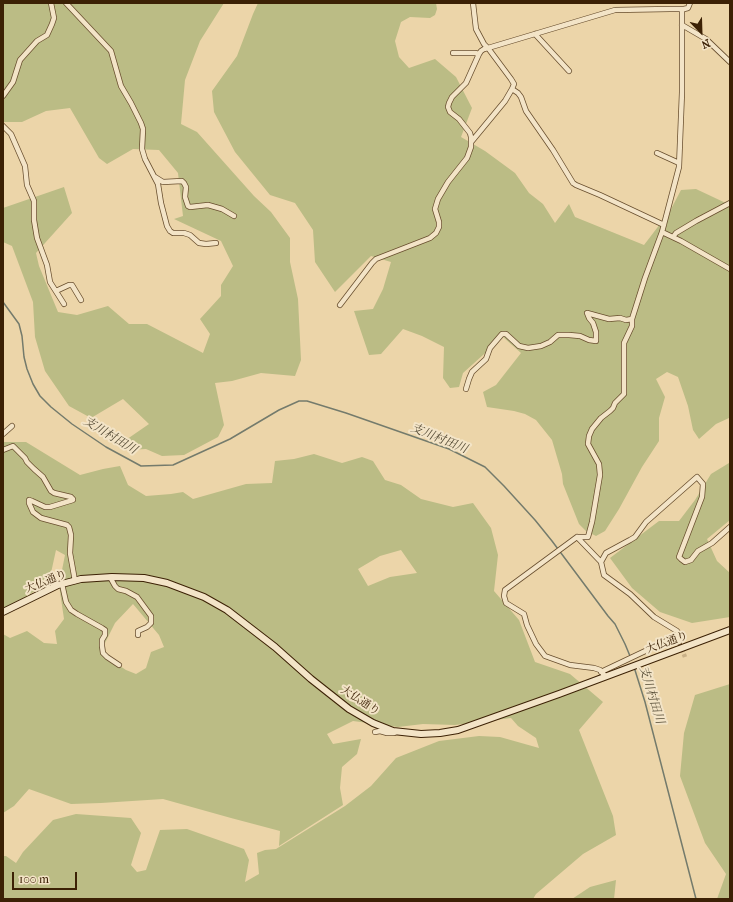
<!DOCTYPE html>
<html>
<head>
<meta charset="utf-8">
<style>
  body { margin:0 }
  #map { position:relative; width:733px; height:902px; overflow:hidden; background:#ecd5a9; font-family:"IM FELL French Canon",serif }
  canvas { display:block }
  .frame { position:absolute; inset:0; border:4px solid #3c2105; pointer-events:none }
  .north { position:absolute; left:681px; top:12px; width:40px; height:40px; -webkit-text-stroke:3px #f3e4c7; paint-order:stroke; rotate:157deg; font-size:11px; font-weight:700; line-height:16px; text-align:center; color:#3c2105 }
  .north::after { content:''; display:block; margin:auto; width:14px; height:18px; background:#3c2105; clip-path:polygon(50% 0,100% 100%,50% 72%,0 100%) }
  .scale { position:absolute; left:12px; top:872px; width:65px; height:18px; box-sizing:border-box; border:2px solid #3c2105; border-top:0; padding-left:5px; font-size:12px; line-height:14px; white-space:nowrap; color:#3c2105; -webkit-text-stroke:3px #f3e4c7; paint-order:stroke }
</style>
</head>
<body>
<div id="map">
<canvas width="733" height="902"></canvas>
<div class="frame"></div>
<div class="north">N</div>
<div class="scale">100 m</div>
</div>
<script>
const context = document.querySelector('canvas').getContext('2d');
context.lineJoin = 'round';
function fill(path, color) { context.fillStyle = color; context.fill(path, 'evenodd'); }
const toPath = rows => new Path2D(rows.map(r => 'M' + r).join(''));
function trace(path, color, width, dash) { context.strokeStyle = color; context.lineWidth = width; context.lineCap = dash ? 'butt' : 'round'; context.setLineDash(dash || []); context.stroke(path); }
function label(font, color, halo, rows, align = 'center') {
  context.font = font + ' "IM FELL French Canon","Noto Serif JP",serif'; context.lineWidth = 4; context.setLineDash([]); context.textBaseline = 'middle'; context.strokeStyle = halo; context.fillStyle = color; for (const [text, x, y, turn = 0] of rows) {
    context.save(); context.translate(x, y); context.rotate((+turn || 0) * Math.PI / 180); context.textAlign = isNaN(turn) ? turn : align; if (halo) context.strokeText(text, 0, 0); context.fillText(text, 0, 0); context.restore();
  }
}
const green = toPath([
  [3,3,224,3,200,41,185,80,181,124,197,132,254,196,271,212,290,238,290,262,298,299,301,360,295,376,261,373,232,381,215,383,224,425,218,437,184,455,162,456,146,449,128,450,120,444,149,424,123,399,91,418,69,406,45,371,35,337,33,302,12,246,3,242,3,208,64,187,72,213,36,253,39,266,58,312,77,315,108,306,129,324,147,324,203,353,210,334,200,319,221,296,221,285,233,266,221,241,174,219,183,216,178,173,159,150,133,149,107,164,99,158,70,108,46,111,22,122,3,122],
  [258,3,436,3,437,9,435,15,430,18,410,17,401,22,395,41,399,57,409,68,435,59,456,77,472,108,461,137,485,151,515,173,529,193,543,204,555,223,569,204,575,217,644,245,670,211,681,190,696,189,730,205,730,419,729,418,716,424,699,439,693,430,688,406,678,377,667,372,656,379,665,397,659,418,659,441,642,467,619,509,605,531,596,536,586,531,579,524,563,484,562,474,552,440,536,420,525,414,514,411,487,407,483,392,496,385,521,353,503,337,463,373,459,387,450,388,443,378,444,347,422,336,403,329,381,354,369,355,354,311,373,309,383,289,391,262,371,256,335,292,315,262,313,230,295,203,270,195,235,152,214,112,212,91,237,56,253,14],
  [3,442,26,442,80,475,103,469,120,466,128,485,146,496,171,494,183,492,193,499,246,484,272,483,275,461,294,459,314,454,342,463,362,457,373,461,385,480,401,485,421,499,453,507,473,503,491,528,498,555,494,591,519,620,535,662,570,674,603,702,579,730,613,816,616,835,583,854,536,894,533,899,3,899,3,856,6,856,16,863,23,852,53,820,76,814,131,818,141,833,131,865,137,872,146,870,160,830,187,829,244,849,249,860,245,882,259,874,257,853,265,850,276,849,345,806,371,786,396,758,439,741,479,736,500,737,539,748,536,738,518,726,511,718,455,725,423,724,398,727,353,721,327,734,333,744,361,739,357,754,342,767,340,788,343,805,279,846,280,831,231,818,163,799,101,803,71,804,29,789,14,806,3,813,3,634,10,638,27,631,44,643,57,644,55,631,64,619,59,585,65,555,56,550,49,582,16,603,3,608],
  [401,550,417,573,390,577,368,586,358,569,380,556],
  [133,604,159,635,164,647,151,652,146,668,136,674,126,670,100,653,115,623],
  [730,461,730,520,707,539,717,561,730,573,730,617,692,623,660,612,632,588,610,558,659,521,679,521,695,500,711,474,729,463],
  [730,684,730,899,717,899,726,874,705,843,680,776,684,733,695,695],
  [616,880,614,899,572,899,590,887]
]);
const stream = toPath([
  [3,302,19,324,22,336,24,357,27,369,33,384,40,396,51,407,72,424,106,447,141,466,173,465,230,439,279,410,299,401,307,401,346,413,449,449,485,467,504,486,535,520,552,541,608,616,615,624,625,644,630,656],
  [634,667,645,702,696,899]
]);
const streetTunnel = toPath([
  [679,642,685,657]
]);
const street = toPath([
  [66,3,111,51,121,86,131,103,141,123,143,129,142,149,145,159,158,184,161,203,167,226,170,231,173,233,184,233,190,235,199,243,206,244,216,243],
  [682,25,706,39,730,62],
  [535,34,569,71],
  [453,53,475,53,479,54],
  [512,89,518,93,521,97,526,111,553,150,573,183,576,185,600,195,664,225],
  [3,96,13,82,20,60,37,41,47,35,52,24,54,18,51,3],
  [3,126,11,134,25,166,27,185,34,201,34,220,37,238,47,265,50,282,64,304],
  [472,141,505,101,512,89,514,84,511,79,488,48,484,44,476,29,473,3],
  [657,153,679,163],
  [155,177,163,182,182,181,184,183,186,187,185,197,188,206,190,207,208,205,222,209,234,216],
  [662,232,681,241,730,269],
  [673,237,676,233,696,221,730,203],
  [56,291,69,285,72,285,81,300],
  [340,305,372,263,376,259,430,238,436,233,439,227,439,222,435,209,438,199,448,182,467,158,471,147,471,137,470,133,459,119,450,112,448,107,449,103,452,97,466,83,479,54,481,51,484,49,488,48,615,10,670,9,684,9,688,8,690,3],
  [466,389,469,379,472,372,486,359,490,348,502,334,506,334,519,346,528,348,541,346,550,342,558,335,569,335,580,336,589,340,596,341,596,332,593,323,589,318,587,313,609,319,620,318,626,320,632,319],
  [3,434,12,426],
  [3,450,13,446,25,458,27,462,34,469,43,477,51,491,54,493,71,497,73,499,73,500,50,507,45,507,32,501,29,500,29,503,33,512,41,518,67,525,69,527,71,535,70,553,75,581],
  [577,537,601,562,604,575,630,594,654,617,677,631,679,635,679,642],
  [601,562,606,553,630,540,635,537,646,522,697,477,703,484,702,497,679,557,681,559,685,562,691,560,698,551,712,543,730,527],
  [110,577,115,586,118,589,126,591,137,597,151,616,151,623,147,627,138,631,138,635],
  [62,584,66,602,71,610,77,614,102,628,105,630,105,635,102,640,102,646,103,653,107,657,119,665],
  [601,672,679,635],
  [605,676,600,670,594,668,570,665,545,656,536,644,527,625,524,614,506,603,504,596,505,590,577,537,588,537,592,522,600,475,599,464,588,444,589,436,592,429,601,418,610,411,613,408,615,403,624,394,624,343,632,326,632,319,645,278,662,232,679,167,682,92,682,9],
  [375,732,380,731,387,733,394,733,396,732]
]);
const secondary = toPath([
  [3,612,58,585,81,579,112,577,144,578,167,583,204,597,227,610,275,647,311,679,349,709,373,723,393,731,421,734,440,733,458,730,559,694,730,630]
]);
const streetNames = [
  ["大仏通り",46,582,-22],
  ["大仏通り",667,643,-20],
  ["大仏通り",360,701,33]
];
const waterNames = [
  ["支川村田川",110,436,31],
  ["支川村田川",439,439,22],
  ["支川村田川",651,695,73]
];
fill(green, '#bbbc85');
trace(stream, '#747b6c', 1.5);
trace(streetTunnel, '#c9b188', 4.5, [4.5, 2]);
trace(street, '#684e2e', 6);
trace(secondary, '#3c2105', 8);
trace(street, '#f3e4c7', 4.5);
trace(secondary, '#f3e4c7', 6);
label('11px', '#3c2105', '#f3e4c7', streetNames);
label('italic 12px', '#584e38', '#f3e4c7', waterNames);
</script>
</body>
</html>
